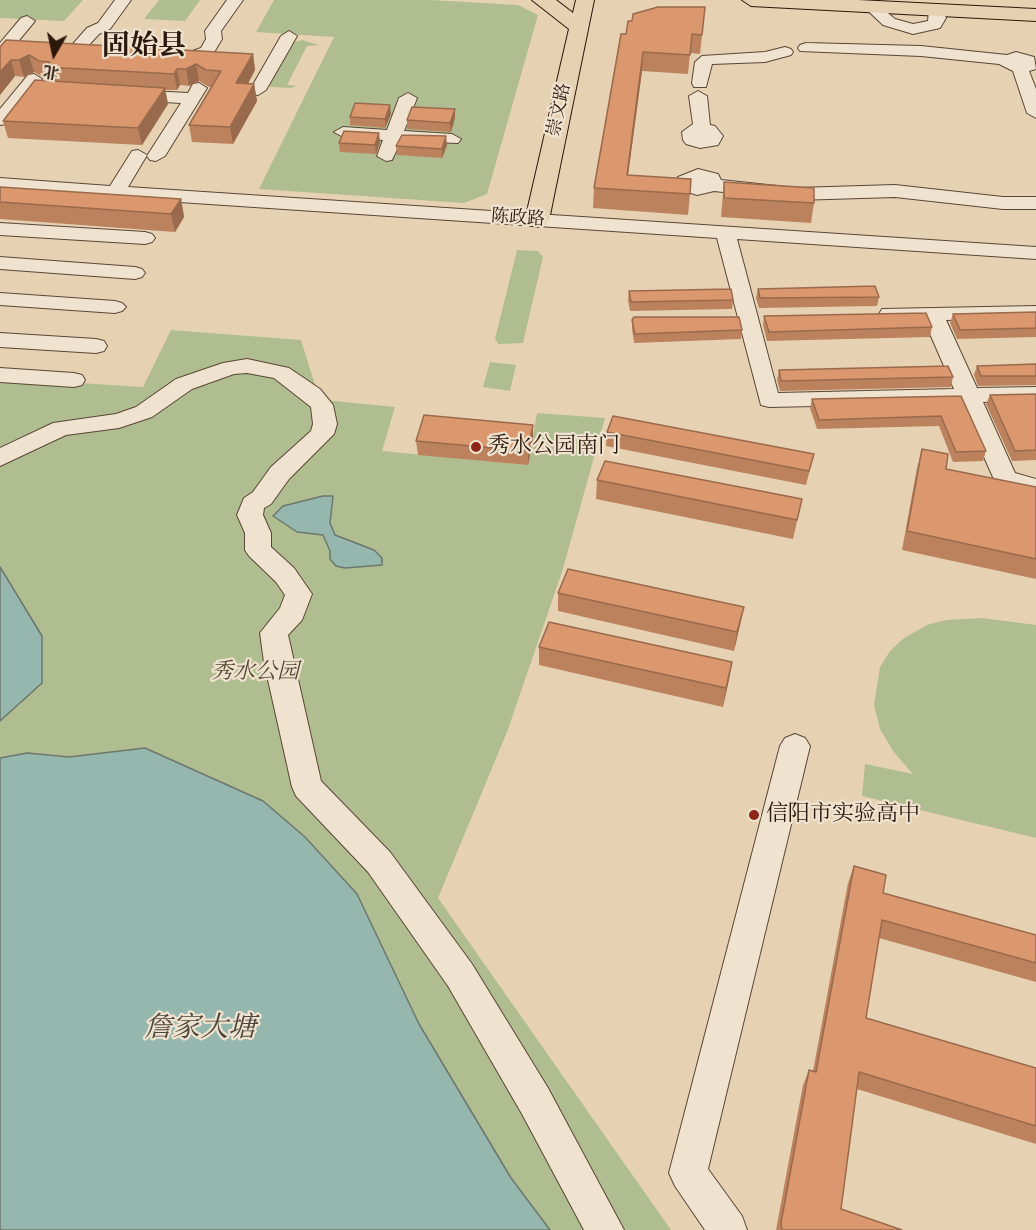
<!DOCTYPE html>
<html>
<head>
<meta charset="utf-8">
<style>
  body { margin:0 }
  #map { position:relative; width:1036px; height:1230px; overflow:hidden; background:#e6d2b3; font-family:"IM FELL Double Pica","Noto Serif SC",serif }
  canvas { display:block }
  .north { position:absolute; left:24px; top:24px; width:60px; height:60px; -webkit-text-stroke:4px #efe2ce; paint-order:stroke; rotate:189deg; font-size:16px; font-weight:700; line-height:24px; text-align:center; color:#2c170c }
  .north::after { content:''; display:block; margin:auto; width:21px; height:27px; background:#2c170c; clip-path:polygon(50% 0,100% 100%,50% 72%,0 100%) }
</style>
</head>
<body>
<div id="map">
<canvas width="1036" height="1230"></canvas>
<div class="north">北</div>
</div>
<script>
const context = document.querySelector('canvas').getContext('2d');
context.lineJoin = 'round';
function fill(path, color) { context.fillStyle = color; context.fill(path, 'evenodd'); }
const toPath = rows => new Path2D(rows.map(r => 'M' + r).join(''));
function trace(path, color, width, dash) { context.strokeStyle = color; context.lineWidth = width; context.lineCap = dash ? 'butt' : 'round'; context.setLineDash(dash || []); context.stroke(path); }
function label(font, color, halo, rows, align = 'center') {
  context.font = font + ' "IM FELL Double Pica","Noto Serif SC",serif'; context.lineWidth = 4.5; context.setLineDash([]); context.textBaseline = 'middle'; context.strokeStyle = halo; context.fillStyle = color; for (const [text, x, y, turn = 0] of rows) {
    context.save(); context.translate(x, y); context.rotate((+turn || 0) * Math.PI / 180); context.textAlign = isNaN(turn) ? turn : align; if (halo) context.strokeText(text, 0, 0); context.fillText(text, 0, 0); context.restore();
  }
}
const green = toPath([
  [0,0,83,0,64,21,0,18],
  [159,0,200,0,185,21,144,19],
  [274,0,430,0,518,5,538,15,487,194,464,203,259,189,334,37,256,32],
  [302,40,319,45,307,46,287,85,298,86,290,88,271,87,268,85,291,43],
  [517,250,538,251,543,257,523,343,498,344,495,339],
  [171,330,301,340,315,385,324,400,395,407,382,451,528,465,537,413,605,418,562,572,507,732,438,898,671,1230,0,1230,0,378,143,387],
  [490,362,516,365,510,391,483,387],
  [982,618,1036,625,1036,838,862,796,865,764,913,774,893,751,880,729,874,705,880,667,890,651,904,638,927,625,946,620]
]);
const water = toPath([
  [323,496,333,496,330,523,335,535,374,550,382,558,382,565,345,568,336,566,330,559,330,551,323,535,297,532,273,516,283,506,323,496],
  [0,567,42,636,42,683,0,721,0,567],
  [145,748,263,801,305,837,357,894,419,1024,511,1178,550,1230,0,1230,0,758,27,753,69,757,145,748]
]);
const minor = toPath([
  [115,0,131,0,110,29,99,34,89,45,92,48,117,52,119,55,111,60,81,55,72,45,87,28,98,23,115,0],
  [227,0,243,0,221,31,222,39,213,54,190,63,164,62,162,59,164,56,187,53,201,48,206,39,205,31,227,0],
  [871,1,876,3,895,19,913,24,928,21,929,10,937,5,942,7,946,18,940,28,913,34,883,25,863,6,871,1],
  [27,16,35,21,6,56,0,58,0,43,21,18,27,16],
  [289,31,297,36,266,90,258,95,252,94,250,90,281,36,289,31],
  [806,43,921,46,1007,55,1016,52,1034,57,1036,69,1029,71,1036,89,1036,118,1027,113,1013,71,999,64,921,56,800,51,798,48,800,45,806,43],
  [785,47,791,49,793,52,791,55,765,62,712,64,706,87,694,87,692,83,695,62,702,56,765,52,785,47],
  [34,74,42,79,6,124,0,125,0,109,28,75,34,74],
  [199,83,207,88,165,156,156,161,150,160,147,156,181,103,131,100,122,95,131,90,188,93,193,84,199,83],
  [698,91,707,96,710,125,715,126,723,136,718,145,700,148,686,144,683,140,682,132,693,124,689,96,698,91],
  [408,93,417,98,404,131,452,134,461,139,458,143,401,141,392,160,386,161,377,156,383,140,343,137,334,132,343,127,387,130,399,98,408,93],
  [138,150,147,155,128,187,1036,247,1036,259,737,239,778,393,954,389,924,320,890,320,882,319,879,314,882,309,1036,306,1036,318,946,320,977,388,1036,387,1036,401,983,402,1015,473,1036,479,1036,495,996,484,960,403,769,407,761,405,717,238,0,190,0,178,110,186,132,151,138,150],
  [698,169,718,174,721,180,796,188,895,185,1003,197,1036,197,1036,209,1003,209,895,197,796,200,714,191,697,195,679,189,676,181,678,177,698,169],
  [0,223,145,232,152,234,155,238,152,242,145,244,0,235,0,223],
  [0,257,135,267,142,269,145,273,142,277,135,279,0,269,0,257],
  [0,293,115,301,122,303,126,307,122,311,115,313,0,305,0,293],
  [0,333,96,339,104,341,107,346,104,351,96,353,0,347,0,333],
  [247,359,289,368,320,389,333,405,337,424,334,434,289,479,271,504,264,508,263,515,271,533,271,547,294,568,312,594,302,620,288,635,321,781,390,852,472,964,548,1088,624,1230,584,1230,522,1114,448,986,368,872,296,796,292,787,264,662,260,633,280,608,285,595,276,582,249,556,245,550,245,533,237,515,244,498,253,492,271,467,311,431,313,424,311,407,274,378,247,373,234,374,192,389,152,417,119,428,66,435,0,466,0,448,53,423,116,414,136,407,176,379,223,363,247,359],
  [0,368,74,373,82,375,85,380,82,385,74,387,0,382,0,368],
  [795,734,805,738,810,746,708,1169,742,1216,747,1230,705,1230,675,1186,669,1173,780,746,785,738,795,734]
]);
const major = toPath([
  [532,0,556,0,573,13,576,0,594,0,549,220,545,225,537,227,529,225,525,220,569,29,532,0],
  [742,0,858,0,1036,9,1036,21,751,6,742,0]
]);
const wall = toPath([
  [705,7,700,54,690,53,688,74,642,71,628,175,690,194,688,215,593,208,594,188,626,34],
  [0,47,253,54,255,70,248,84,254,84,257,101,233,144,192,142,189,125,212,87,209,87,199,81,189,86,180,85,177,90,165,90,168,104,142,145,8,138,3,121,50,81,49,78,44,78,34,72,24,77,15,76,0,95],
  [455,109,455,118,451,132,407,129,407,120],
  [391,114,385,128,350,125,350,117],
  [380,142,376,154,340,152,339,143],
  [447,145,442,158,397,155,396,146],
  [724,182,814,203,811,223,721,217],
  [0,187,181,199,184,217,175,232,0,219],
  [758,289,879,297,877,306,759,308,756,298],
  [629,291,733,300,732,309,630,311,628,300],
  [1036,312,1036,337,957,339,950,323,953,314],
  [764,316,932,327,930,337,767,341,763,325],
  [632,320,742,330,741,339,634,343,632,329],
  [1036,364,1036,385,978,386,974,375,977,366],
  [779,370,953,377,951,387,780,391,777,380],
  [1036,394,1036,460,1012,461,986,404,990,395],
  [961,396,986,451,983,461,953,462,939,426,817,429,810,408,812,399],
  [607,432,814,454,806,485,606,446],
  [533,439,528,465,418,455,416,441],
  [922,449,946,469,1036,487,1036,579,902,550,917,468],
  [597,480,802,499,793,539,596,499],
  [558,593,744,607,740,625,734,651,558,611],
  [539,647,732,662,723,707,539,665],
  [854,866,883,893,1036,935,1036,982,879,938,866,1018,1036,1068,1036,1144,857,1089,841,1209,902,1230,776,1230,803,1085,809,1070,813,1071,848,883]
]);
const shadedWall = toPath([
  [643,52,642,71,626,190,627,175],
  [253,54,255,70,239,100,236,83],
  [29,55,34,72,24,77,19,60],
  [11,60,15,76,0,95,0,72],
  [196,64,199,81,189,86,186,69],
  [177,69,180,85,177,90,174,74],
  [254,84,257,101,233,144,230,127],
  [165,88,168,104,142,145,138,128],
  [390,105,391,114,385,128,385,119],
  [455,109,455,118,451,132,450,123],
  [379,133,380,142,376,154,375,145],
  [446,136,447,145,442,158,442,149],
  [181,199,184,217,175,232,171,214],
  [533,425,533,439,528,465,528,451],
  [744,607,740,625,734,651,737,632],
  [732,662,729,680,723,707,726,688]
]);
const building = toPath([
  [658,7,705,7,702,35,692,34,690,55,643,52,627,175,691,179,690,194,594,188,621,34,626,34,628,21,632,21,633,14,658,7],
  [6,40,253,54,236,83,254,84,230,127,189,125,221,71,206,70,196,64,186,69,177,69,174,74,46,67,50,62,39,61,29,55,19,60,11,60,0,72,0,47,6,40],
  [35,80,165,88,138,128,3,121,35,80],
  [355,103,390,105,385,119,350,117,355,103],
  [412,107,455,109,450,123,407,120,412,107],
  [344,131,379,133,375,145,339,143,344,131],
  [402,135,446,136,442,149,396,146,402,135],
  [724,182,814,188,814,203,724,198,724,182],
  [0,187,181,199,171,214,0,202,0,187],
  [875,286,879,297,760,298,758,289,875,286],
  [731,289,733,300,631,302,629,291,731,289],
  [1036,312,1036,328,960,330,953,314,1036,312],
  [926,313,932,327,769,332,764,316,926,313],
  [634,317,739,317,742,330,635,334,632,320,634,317],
  [1036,364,1036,376,981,376,977,366,1036,364],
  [948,366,953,377,781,381,779,370,948,366],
  [1036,394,1036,450,1015,451,990,395,1036,394],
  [961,396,986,451,956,452,941,416,819,420,812,399,961,396],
  [424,415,533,425,528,451,416,441,424,415],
  [613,416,814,454,809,471,607,432,613,416],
  [922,449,948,454,946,469,1036,487,1036,559,907,531,922,449],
  [605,461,802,499,797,520,597,480,605,461],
  [568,569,744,607,737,632,558,593,568,569],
  [549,622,732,662,726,688,539,647,549,622],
  [854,866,886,875,883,893,1036,935,1036,963,882,920,866,1018,1036,1068,1036,1126,859,1072,841,1209,902,1230,782,1230,781,1223,809,1070,816,1072,854,866]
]);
const markers = [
  [476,447,6,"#8f2418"],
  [754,815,6,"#8f2418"]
];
const farStreetnames = [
  ["崇文路",560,110,-78],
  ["陈政路",518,219,4]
];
const poiNames = [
  ["秀水公园南门",488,447],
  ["信阳市实验高中",766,815]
];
const parkNames = [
  ["秀水公园",255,673]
];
const farTownnames = [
  ["固始县",144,48]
];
const nearWaternames = [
  ["詹家大塘",200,1030]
];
fill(green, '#b0bd90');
fill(water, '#96b7ae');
trace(water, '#6c776d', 1.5);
trace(minor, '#5a4636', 2);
trace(major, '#2c170c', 2);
fill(minor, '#efe2ce');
fill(major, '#e6d2b3');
fill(wall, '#bc825e');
fill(shadedWall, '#996a4c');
fill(building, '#db976d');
trace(building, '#996a4c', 1.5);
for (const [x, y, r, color] of markers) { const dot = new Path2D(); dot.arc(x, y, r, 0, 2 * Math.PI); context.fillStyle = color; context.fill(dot); trace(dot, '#efe2ce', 2); }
label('18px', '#2c170c', '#efe2ce', farStreetnames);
label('22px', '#2c170c', '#efe2ce', poiNames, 'left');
label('italic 22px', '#544934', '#efe2ce', parkNames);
label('bold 28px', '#2c170c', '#efe2ce', farTownnames);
label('italic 28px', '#4c473d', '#efe2ce', nearWaternames);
</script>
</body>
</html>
